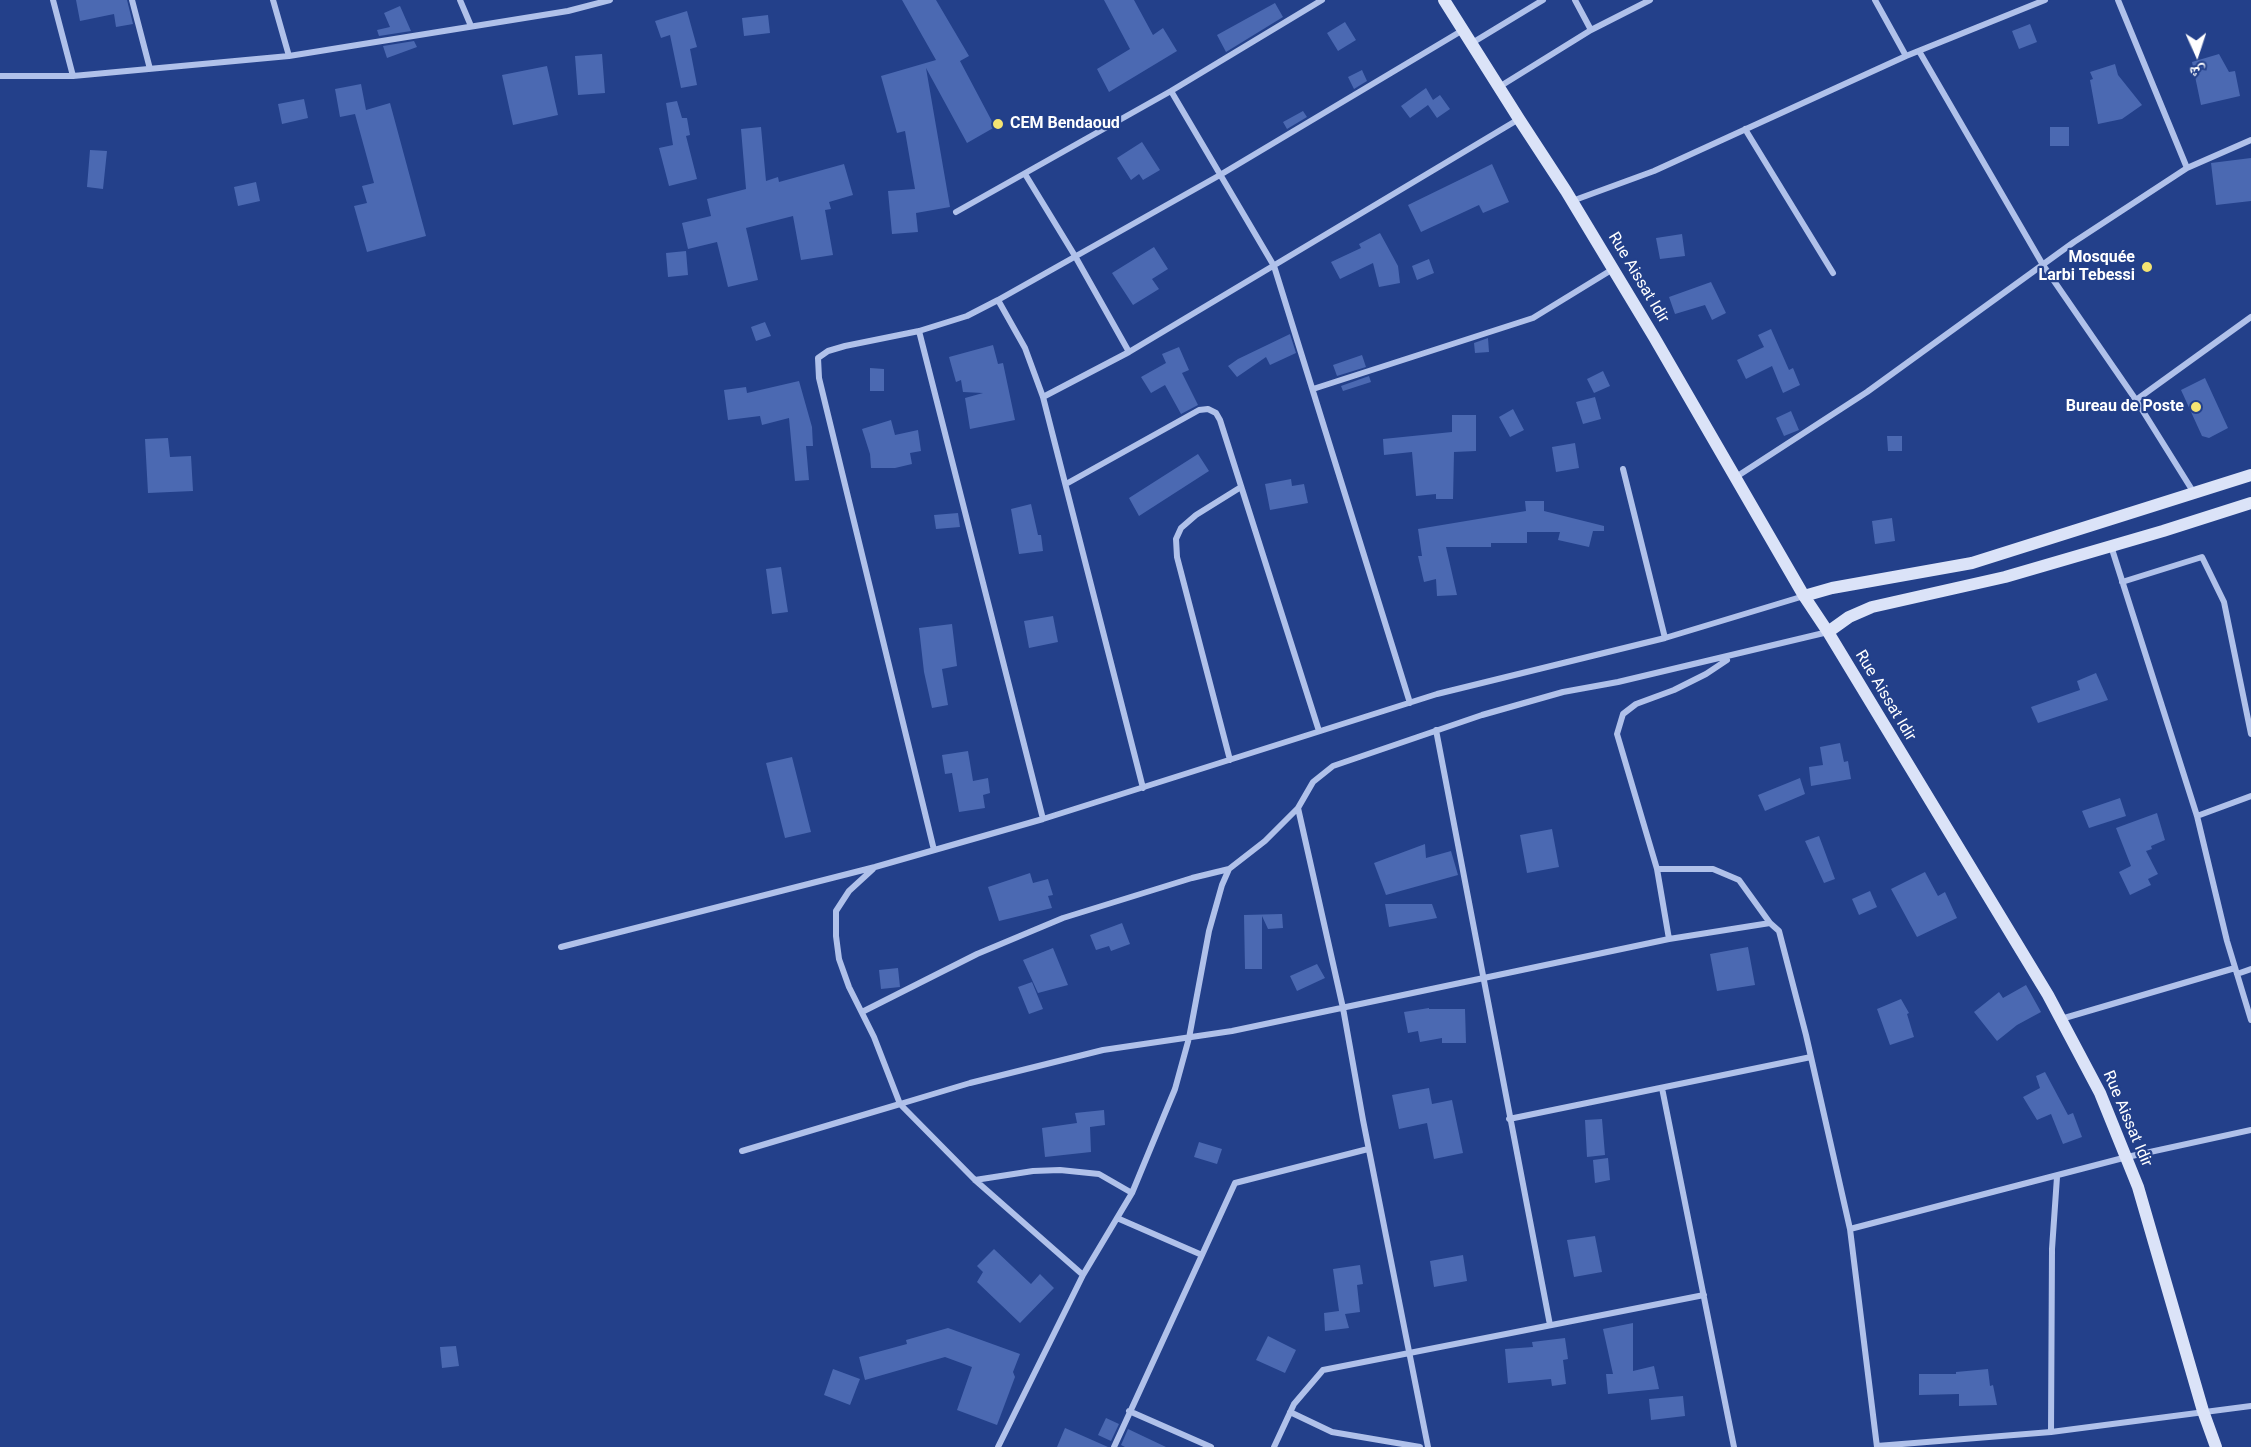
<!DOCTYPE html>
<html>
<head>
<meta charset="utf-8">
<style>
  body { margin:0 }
  #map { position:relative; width:2251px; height:1447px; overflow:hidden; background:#23408a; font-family:Roboto,"Noto Naskh Arabic",sans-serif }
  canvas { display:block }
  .north { position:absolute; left:2167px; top:24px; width:60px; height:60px; -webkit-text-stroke:4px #23408a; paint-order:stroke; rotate:177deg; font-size:16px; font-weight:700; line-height:24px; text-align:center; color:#fff }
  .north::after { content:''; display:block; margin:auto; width:21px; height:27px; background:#fff; clip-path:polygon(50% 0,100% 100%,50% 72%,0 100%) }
</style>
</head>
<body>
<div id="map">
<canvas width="2251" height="1447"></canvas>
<div class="north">ش</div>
</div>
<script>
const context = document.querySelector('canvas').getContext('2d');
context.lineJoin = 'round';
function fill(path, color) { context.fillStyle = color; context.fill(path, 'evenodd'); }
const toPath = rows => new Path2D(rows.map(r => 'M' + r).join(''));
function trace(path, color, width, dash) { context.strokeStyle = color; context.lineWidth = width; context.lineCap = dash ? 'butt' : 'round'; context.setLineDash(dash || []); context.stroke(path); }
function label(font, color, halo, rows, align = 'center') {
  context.font = font + ' Roboto,sans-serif'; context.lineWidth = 4.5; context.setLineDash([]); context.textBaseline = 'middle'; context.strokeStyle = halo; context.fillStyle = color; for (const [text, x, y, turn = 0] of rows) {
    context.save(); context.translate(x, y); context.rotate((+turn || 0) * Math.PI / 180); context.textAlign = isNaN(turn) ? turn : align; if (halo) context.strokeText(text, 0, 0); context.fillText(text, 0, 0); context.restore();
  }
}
const building = toPath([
  [76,0,127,0,133,24,116,27,114,14,80,21],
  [902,0,936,0,969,56,960,61,995,127,967,143,926,68,950,207,916,213,918,232,892,234,888,191,915,189,905,131,897,133,881,76,936,60],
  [1104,0,1134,0,1153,35,1163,28,1177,51,1109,92,1097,69,1130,49],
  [1275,3,1283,17,1226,52,1217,35],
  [400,6,411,31,379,36,377,30,390,27,384,13],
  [687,11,697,47,690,49,697,85,681,88,670,35,661,38,655,21],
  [768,15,770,33,744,36,742,18],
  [1345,22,1356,40,1338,51,1327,33],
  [2030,24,2037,42,2019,49,2012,31],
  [414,41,417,47,387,58,383,46],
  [602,54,605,93,578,95,575,56],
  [2219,54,2229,72,2235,71,2240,96,2201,105,2192,62],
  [2115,64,2118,75,2142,105,2122,119,2098,124,2090,80,2093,79,2090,72],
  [547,66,558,115,513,125,502,75],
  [1362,70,1367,81,1354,89,1348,77],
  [361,84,366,110,390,103,426,236,367,252,354,206,367,203,362,186,374,183,355,114,340,117,335,89],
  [1426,88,1433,100,1440,95,1450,109,1437,118,1428,105,1410,118,1401,106],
  [304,99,308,118,282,124,278,104],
  [677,101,682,118,687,118,690,135,686,136,697,179,669,186,659,148,673,145,666,103],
  [1303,111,1307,117,1287,129,1283,122],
  [761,127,766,181,778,177,779,182,844,164,853,195,829,202,831,209,825,210,833,255,801,260,793,216,746,228,758,280,728,287,717,242,688,249,682,223,711,216,707,199,746,189,741,129],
  [2050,127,2069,127,2069,146,2050,146],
  [1142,142,1160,170,1143,180,1139,174,1131,180,1117,158],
  [90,150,107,151,103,189,87,187],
  [2251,158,2251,201,2216,205,2211,163],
  [1492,164,1509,202,1483,213,1479,205,1421,232,1408,205],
  [256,182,260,201,238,206,234,187],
  [1380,233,1398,266,1400,283,1379,287,1373,263,1340,279,1331,262,1361,248,1359,244],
  [1682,234,1685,256,1660,259,1656,238],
  [1154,247,1168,269,1152,279,1159,289,1133,305,1112,273],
  [686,251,688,275,668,277,666,253],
  [1429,259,1434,273,1417,280,1412,266],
  [1711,282,1726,313,1712,320,1705,305,1675,314,1669,297],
  [765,322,771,336,756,341,751,327],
  [1771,329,1789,370,1793,368,1800,385,1783,393,1772,366,1746,379,1737,360,1764,347,1758,335],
  [1290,334,1296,353,1270,365,1266,357,1237,377,1228,366,1238,359],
  [1488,338,1489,352,1475,353,1474,343],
  [993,345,998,364,1003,363,1015,420,970,429,965,398,983,393,963,392,961,380,956,382,949,357],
  [1179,347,1189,370,1182,373,1198,405,1181,414,1165,385,1151,393,1141,377,1166,363,1162,354],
  [1362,355,1366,367,1337,376,1333,365],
  [870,368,884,369,884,391,870,391],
  [1603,371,1610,386,1594,393,1587,379],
  [1369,376,1371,382,1343,391,1341,386],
  [2205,378,2228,428,2209,438,2202,436,2181,390],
  [799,381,812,427,813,446,806,446,809,480,795,481,789,418,762,425,760,416,728,420,724,390,746,387,747,393],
  [1595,397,1601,419,1583,424,1576,402],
  [1513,409,1524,430,1510,437,1499,417],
  [1791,411,1799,430,1784,436,1776,418],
  [1452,415,1476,415,1476,451,1454,452,1453,499,1436,499,1436,494,1416,496,1412,452,1384,455,1383,439,1452,432],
  [891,420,895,435,918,430,921,451,910,453,912,464,895,468,871,468,870,454,862,429],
  [1887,436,1902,436,1902,451,1888,451],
  [168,438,170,457,191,456,193,491,148,493,145,439],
  [1575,443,1579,468,1556,472,1552,447],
  [1198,454,1209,471,1139,516,1129,498],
  [1291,479,1292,486,1304,484,1308,503,1270,510,1265,484],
  [1525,501,1544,501,1544,511,1604,526,1604,531,1593,531,1589,547,1558,540,1560,532,1527,532,1527,543,1491,543,1491,547,1446,547,1457,595,1437,596,1436,579,1424,582,1418,556,1422,556,1418,529,1526,511],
  [1031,504,1038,535,1041,535,1043,551,1019,554,1011,509],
  [958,513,960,527,936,529,934,515],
  [1892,518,1895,541,1875,544,1872,521],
  [781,567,788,612,772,614,766,569],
  [1053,616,1058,642,1029,648,1024,621],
  [952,624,957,666,942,669,948,705,932,708,924,672,919,628],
  [2096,673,2108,700,2038,723,2031,707,2080,690,2077,681],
  [1840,743,1844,762,1848,761,1851,779,1811,786,1809,767,1823,765,1820,747],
  [968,751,973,781,988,778,990,793,983,795,985,808,959,812,952,773,945,774,942,755],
  [792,757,811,832,785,838,766,763],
  [1800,778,1805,794,1765,811,1758,795],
  [2120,798,2126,816,2089,828,2082,811],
  [2157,813,2165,840,2151,846,2152,849,2146,851,2158,874,2148,879,2151,885,2130,895,2119,872,2131,866,2116,828],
  [1552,829,1559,867,1527,873,1520,835],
  [1819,836,1835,879,1824,883,1805,841],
  [1425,844,1426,858,1451,851,1458,875,1386,895,1374,863],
  [1925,872,1938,896,1945,892,1957,918,1917,937,1891,889],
  [1030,873,1033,883,1048,879,1053,895,1048,896,1052,908,999,921,988,887],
  [1870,891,1877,907,1859,915,1852,899],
  [1385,904,1432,904,1437,918,1389,927],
  [1282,914,1283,928,1268,929,1262,916,1262,969,1245,969,1244,915],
  [1122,923,1130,944,1111,951,1109,946,1096,950,1090,935],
  [1748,947,1755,985,1717,991,1710,954],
  [1053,948,1068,985,1038,993,1023,960],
  [1317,964,1325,978,1297,991,1290,976],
  [898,968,900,987,881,989,879,970],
  [1032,982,1043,1009,1029,1014,1018,987],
  [2026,985,2041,1012,2017,1025,1997,1041,1974,1012,1999,992,2003,998],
  [1901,999,1909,1013,1907,1014,1914,1037,1890,1045,1877,1009],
  [1429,1008,1429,1009,1465,1009,1466,1043,1442,1043,1442,1038,1420,1042,1418,1031,1408,1033,1404,1012],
  [2045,1072,2068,1115,2073,1113,2082,1137,2063,1144,2051,1114,2037,1120,2023,1097,2040,1088,2036,1076],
  [1429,1088,1432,1104,1452,1100,1463,1153,1434,1159,1427,1123,1399,1129,1392,1095],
  [1104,1110,1105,1125,1090,1127,1091,1152,1045,1157,1042,1128,1077,1123,1075,1113],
  [1602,1119,1605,1155,1587,1157,1585,1120],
  [1199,1142,1222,1149,1217,1164,1194,1157],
  [1608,1158,1610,1180,1595,1183,1593,1160],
  [1595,1236,1602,1272,1574,1277,1567,1240],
  [994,1249,1031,1284,1040,1274,1054,1288,1020,1323,977,1282,983,1272,977,1266],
  [1463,1255,1467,1281,1434,1287,1430,1261],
  [1360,1265,1363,1284,1357,1285,1360,1312,1345,1314,1349,1328,1325,1331,1324,1313,1339,1311,1333,1269],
  [1633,1323,1633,1371,1654,1366,1659,1389,1608,1394,1606,1374,1613,1374,1603,1329],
  [948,1328,1020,1354,1013,1372,1015,1377,997,1425,957,1410,972,1367,945,1357,865,1380,859,1357,907,1344,906,1340],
  [1268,1336,1296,1350,1285,1373,1256,1360],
  [1565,1338,1568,1359,1563,1360,1566,1384,1552,1386,1551,1379,1508,1383,1505,1349,1533,1347,1532,1342],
  [456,1346,459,1366,442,1368,440,1347],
  [833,1369,860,1379,850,1405,824,1395],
  [1988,1369,1990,1386,1993,1385,1997,1405,1959,1406,1959,1394,1919,1395,1919,1374,1956,1374,1956,1372],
  [1683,1396,1685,1416,1651,1420,1649,1399],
  [1106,1418,1119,1424,1111,1441,1098,1435],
  [1065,1428,1108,1447,1057,1447],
  [1128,1429,1166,1447,1125,1447,1121,1445]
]);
const street = toPath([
  [53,0,73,76],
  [132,0,150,69],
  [273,0,289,56],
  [460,0,471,26],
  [1575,0,1591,30],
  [1875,0,1906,56],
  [2118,0,2187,168],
  [1472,43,1543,0],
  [1919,51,2043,265,2136,400,2194,493],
  [0,76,73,76,289,56,568,11,610,0],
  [1499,87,1591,30,1650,0],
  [1171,91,1274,266,1410,703],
  [1745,129,1833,273],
  [1025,174,1075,256,1129,352],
  [1572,201,1654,171,1906,56,2045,0],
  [956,212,1171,91,1322,0],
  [998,300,1025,348,1043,397,1143,788],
  [919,331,1043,819],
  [1313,389,1533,318,1613,269],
  [1043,397,1129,352,1519,119],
  [2136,400,2251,317],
  [1623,469,1665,638],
  [1736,477,1867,392,2074,242,2187,168,2251,140],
  [1066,484,1199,410,1208,409,1216,413,1220,420,1319,731],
  [2111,546,2197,816,2227,941,2251,1020],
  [2122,582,2202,557,2224,602,2251,734],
  [1436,730,1550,1325],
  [1230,760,1177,557,1176,539,1181,528,1196,515,1241,487],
  [1298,808,1343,1008,1363,1120,1428,1447],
  [2197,816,2251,796],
  [934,850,819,378,818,358,828,351,845,346,919,331,967,316,998,300,1220,175,1463,30],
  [873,869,849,891,836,911,836,936,839,959,849,987,874,1037,900,1104,970,1083,1103,1050,1232,1031,1669,939,1770,923],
  [1657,869,1713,869,1739,880,1770,923,1779,931,1806,1035,1850,1229,1877,1447],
  [1669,939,1657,869,1617,734,1623,714,1636,704,1674,690,1706,674,1727,660],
  [561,947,875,867,1043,819,1437,694,1665,638,1804,596],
  [2237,974,2251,969],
  [862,1012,977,954,1063,918,1192,878,1229,869],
  [2061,1019,2235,968],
  [1662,1088,1734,1447],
  [1509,1119,1811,1057],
  [742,1151,900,1104,975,1180,1083,1275,998,1447],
  [975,1180,1033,1171,1060,1170,1099,1174,1132,1193],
  [1117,1218,1202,1255],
  [1850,1229,2127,1157,2251,1130],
  [1083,1275,1132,1193,1175,1089,1189,1038,1209,931,1222,885,1229,869,1265,841,1298,808,1313,782,1333,766,1482,715,1563,692,1618,682,1828,632],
  [1129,1411,1211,1447],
  [1290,1412,1332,1432,1420,1447],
  [2051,1432,2052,1249,2057,1177],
  [1877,1446,2051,1432,2251,1406],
  [1114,1447,1235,1183,1368,1149],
  [1274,1447,1294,1404,1323,1370,1704,1295]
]);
const secondary = toPath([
  [1444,0,1519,119,1566,191,1654,337,1804,596,1828,632,2048,995,2100,1093,2138,1187,2203,1411,2216,1447],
  [1804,596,1832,588,1972,563,2251,475],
  [1828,632,1849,617,1872,607,2005,577,2163,531,2251,503]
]);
const markers = [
  [998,124,6,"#f5e472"],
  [2147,267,6,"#f5e472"],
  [2196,407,6,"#f5e472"]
];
const poiNames = [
  ["CEM Bendaoud",1010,124,"left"],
  ["Mosquée",2135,258],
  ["Larbi Tebessi",2135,276],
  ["Bureau de Poste",2184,407]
];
const streetNames = [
  ["Rue Aissat Idir",1638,278,59],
  ["Rue Aissat Idir",1885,696,59],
  ["Rue Aissat Idir",2127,1119,67]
];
fill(building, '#4b69b2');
trace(street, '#b0c1ea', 6);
trace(secondary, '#dbe3f8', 12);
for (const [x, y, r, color] of markers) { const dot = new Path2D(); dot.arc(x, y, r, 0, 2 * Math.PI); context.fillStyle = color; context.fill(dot); trace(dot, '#23408a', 2); }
label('bold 16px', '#fff', '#23408a', poiNames, 'right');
label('16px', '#fff', '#23408a', streetNames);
</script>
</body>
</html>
